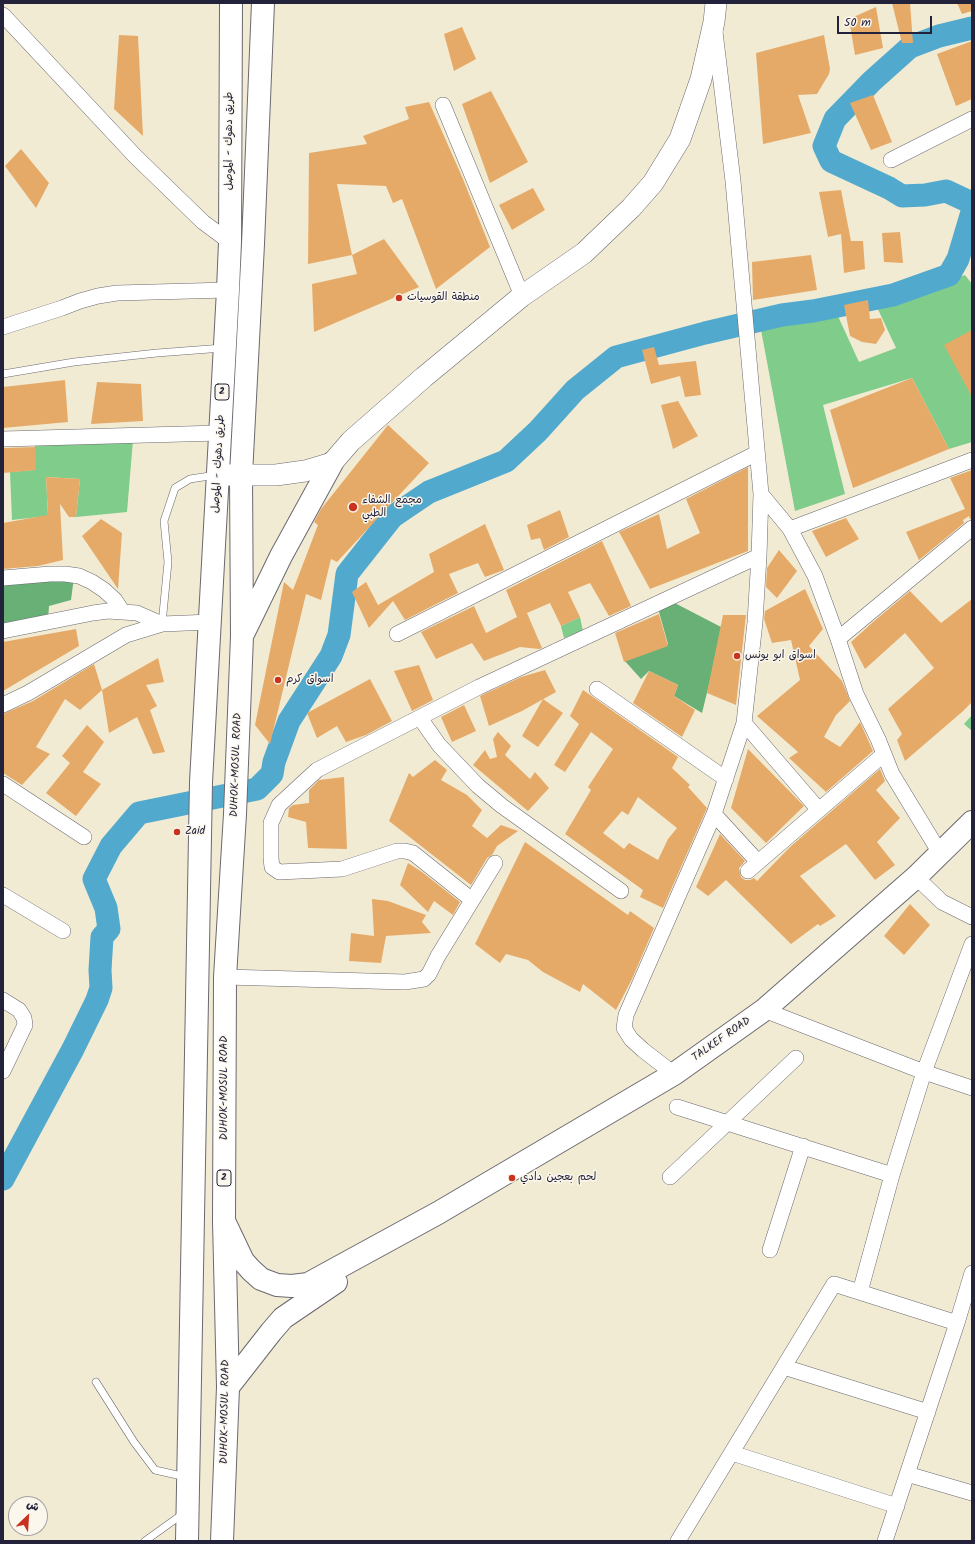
<!DOCTYPE html>
<html>
<head>
<meta charset="utf-8">
<style>
  body { margin:0 }
  #map { position:relative; width:975px; height:1544px; overflow:hidden; background:#f2ebd3; font-family:Kalam,"Playpen Sans Arabic",sans-serif }
  canvas { display:block }
  .frame { position:absolute; inset:0; border:4px solid #22223b; pointer-events:none }
  .north { position:absolute; left:8px; top:1496px; width:40px; height:40px; box-sizing:border-box; background:#fbf7ec; border:1px solid #a4a2a5; border-radius:50%; rotate:25deg; font-size:11px; font-weight:700; line-height:16px; text-align:center; color:#22223b }
  .north::after { content:''; display:block; margin:auto; width:14px; height:18px; background:#c8321e; clip-path:polygon(50% 0,100% 100%,50% 72%,0 100%) }
  .scale { position:absolute; left:837px; top:16px; width:95px; height:18px; box-sizing:border-box; border:2px solid #22223b; border-top:0; padding-left:5px; font-size:12px; line-height:14px; white-space:nowrap; color:#22223b; -webkit-text-stroke:3px #fbf7ec; paint-order:stroke }
</style>
</head>
<body>
<div id="map">
<canvas width="975" height="1544"></canvas>
<div class="frame"></div>
<div class="north">ش</div>
<div class="scale">50 m</div>
</div>
<script>
const context = document.querySelector('canvas').getContext('2d');
context.lineJoin = 'round';
function fill(path, color) { context.fillStyle = color; context.fill(path, 'evenodd'); }
const toPath = rows => new Path2D(rows.map(r => 'M' + r).join(''));
function trace(path, color, width, dash) { context.strokeStyle = color; context.lineWidth = width; context.lineCap = dash ? 'butt' : 'round'; context.setLineDash(dash || []); context.stroke(path); }
function label(font, color, halo, rows, align = 'center') {
  context.font = font + ' Kalam,"Playpen Sans Arabic",sans-serif'; context.lineWidth = 3; context.setLineDash([]); context.textBaseline = 'middle'; context.strokeStyle = halo; context.fillStyle = color; for (const [text, x, y, turn = 0] of rows) {
    context.save(); context.translate(x, y); context.rotate((+turn || 0) * Math.PI / 180); context.textAlign = isNaN(turn) ? turn : align; if (halo) context.strokeText(text, 0, 0); context.fillText(text, 0, 0); context.restore();
  }
}
const green = toPath([
  [965,275,972,284,972,442,949,449,912,378,823,405,845,494,795,511,761,330,837,314,859,362,896,348,876,305],
  [133,440,127,512,76,517,80,479,46,477,48,516,12,520,10,472,35,470,35,445],
  [580,617,583,631,564,638,561,626],
  [972,715,972,731,964,724]
]);
const forest = toPath([
  [3,577,74,577,71,600,49,606,48,619,3,624],
  [667,599,723,628,702,713,674,696,678,685,649,671,641,679,624,660,668,644,659,612]
]);
const river = toPath([
  [972,28,939,36,910,47,872,81,835,119,824,146,831,161,889,188,902,196,925,195,946,191,972,203],
  [3,1179,73,1049,97,1000,101,988,100,970,102,937,109,929,106,908,94,879,111,846,139,813,257,789,272,774,274,762,289,721,331,656,339,635,347,574,392,517,429,492,506,461,538,431,575,390,616,357,705,333,782,315,813,311,893,295,949,275,958,259,972,212]
]);
const building = toPath([
  [892,3,910,3,913,43,902,43],
  [957,3,972,3,972,11,962,14],
  [876,7,883,48,855,55,849,19],
  [462,27,476,59,454,71,444,34],
  [119,35,138,36,143,136,114,109],
  [824,35,830,69,829,74,817,94,798,95,811,133,763,144,756,53],
  [972,41,972,99,956,106,937,54],
  [491,91,528,162,490,183,462,104],
  [873,95,892,142,871,150,850,103],
  [429,102,463,179,490,247,436,289,402,199,393,203,386,186,337,184,352,255,308,264,309,153,367,144,363,136,409,119,405,107],
  [21,149,49,183,36,208,5,166],
  [533,188,545,210,512,230,499,205],
  [841,190,851,241,863,241,865,269,844,273,841,234,828,237,819,192],
  [900,232,903,263,884,262,882,233],
  [384,239,419,287,314,332,312,284,357,274,352,255],
  [811,255,817,290,753,300,752,262],
  [868,300,870,319,881,318,885,330,876,344,862,342,850,336,844,305],
  [972,330,972,397,944,345],
  [654,347,659,365,696,361,701,395,685,397,680,376,651,384,642,350],
  [912,378,949,449,853,488,830,410],
  [65,380,68,422,3,428,3,387],
  [97,382,141,384,143,421,91,424],
  [678,401,698,436,673,449,661,405],
  [388,425,429,463,337,562,331,559,321,600,306,594,270,744,255,725,284,582,293,590,318,525,314,522,321,509],
  [35,447,36,470,3,473,3,448],
  [748,467,748,551,650,589,619,532,659,514,667,549,700,533,686,499],
  [972,470,972,519,970,519,969,516,963,520,964,523,919,560,906,532,965,509,950,478],
  [46,477,80,479,76,517,69,517,60,504,63,560,38,566,3,569,3,523,48,515],
  [560,510,569,537,544,550,540,538,531,540,527,525],
  [846,518,859,539,826,557,812,531],
  [101,519,122,533,118,589,82,536],
  [485,524,504,570,485,577,478,563,449,574,458,593,405,620,393,601,369,628,352,592,366,582,378,605,434,572,429,554],
  [602,541,631,606,609,616,590,583,568,592,580,617,561,626,550,603,527,613,542,648,539,649,520,647,484,661,472,643,436,659,421,632,474,606,486,633,517,617,506,590],
  [779,550,797,571,777,598,766,587,767,568],
  [805,589,823,629,809,646,842,681,850,701,836,715,824,737,840,747,860,722,873,751,826,792,789,758,798,752,757,716,800,680,791,640,772,643,764,619,765,611],
  [910,591,941,623,972,599,972,702,962,712,905,761,897,740,902,734,888,709,934,668,905,633,865,669,851,642,873,622],
  [659,614,668,646,624,662,615,633],
  [723,615,746,615,736,705,707,693],
  [76,629,79,646,3,691,3,642],
  [158,658,164,682,146,685,157,706,150,710,165,752,153,754,137,717,109,733,102,690],
  [94,664,102,690,80,710,65,699,36,747,50,754,22,785,3,773,3,714,33,701],
  [419,665,433,700,412,711,394,671],
  [545,670,556,692,522,711,489,726,480,696,521,677],
  [649,671,678,685,674,696,695,710,682,737,633,703],
  [370,679,392,721,366,735,346,742,337,726,317,738,307,713],
  [583,690,678,757,672,768,690,785,688,787,707,808,663,908,640,897,643,890,565,834,591,790,588,787,613,749,591,732,565,772,554,765,579,724,570,716],
  [638,797,677,828,668,839,658,860,629,843,624,849,603,833,622,811,628,815],
  [543,699,563,713,538,747,522,736],
  [464,705,476,731,452,742,441,717],
  [87,725,104,742,83,772,101,784,76,816,46,793,70,763,62,756],
  [498,732,511,746,505,755,530,779,535,772,549,788,528,811,473,765,485,750,490,759,497,757,493,739],
  [748,749,804,806,766,843,731,808],
  [435,760,447,770,441,780,467,795,482,810,472,826,487,838,501,825,518,831,497,846,492,855,487,858,471,885,389,821,409,773,413,777],
  [880,769,885,781,876,790,900,818,877,842,895,865,875,880,846,844,800,876,836,916,820,926,818,924,791,944,726,880,708,896,696,887,720,834,745,861,739,868,741,877,745,880,750,880,754,878,757,881,790,847],
  [344,777,347,849,308,848,306,822,288,817,289,808,293,805,309,803,309,790,319,780],
  [525,842,628,915,630,911,654,928,632,979,616,1010,583,984,580,992,543,972,528,960,506,954,500,963,475,944],
  [408,863,422,872,460,902,453,915,434,901,428,912,400,885],
  [372,899,388,901,426,915,422,922,431,933,386,936,381,963,349,961,351,933,374,936],
  [910,904,930,925,904,955,884,936]
]);
const lane = toPath([
  [3,374,74,362,157,353,223,348],
  [162,624,168,562,164,521,175,488,190,479,216,475],
  [96,1382,134,1442,155,1470,186,1477],
  [145,1541,184,1513]
]);
const street = toPath([
  [3,15,135,156,203,222,230,242],
  [443,105,522,296],
  [891,160,972,119],
  [3,327,62,308,80,301,98,296,117,293,228,290],
  [3,439,220,433],
  [761,494,790,529,815,576,838,639,856,694,878,739,892,774,940,853],
  [790,529,972,460],
  [3,578,50,574,65,574,79,576,92,582,104,590,115,600,122,611],
  [3,631,93,613,108,611,137,613,162,624],
  [397,634,757,453],
  [838,639,972,528],
  [597,689,726,779],
  [3,705,28,693,126,635,162,624,211,622],
  [420,718,439,745,478,786,502,806,621,891],
  [744,723,819,810],
  [3,784,84,837],
  [714,814,758,862],
  [748,871,884,754],
  [916,877,942,902,972,917],
  [3,895,63,931],
  [472,900,413,853,405,851,397,851,342,869,279,872,272,867,271,858,271,823,279,805,317,770,479,687,759,556],
  [225,977,405,982,424,979,429,974,438,956,495,863],
  [3,1000,19,1010,24,1018,25,1025,3,1071],
  [764,1010,924,1072,972,1088],
  [674,1074,643,1050,631,1039,624,1028,626,1015,714,814,744,723,755,622,759,556,761,494,733,181,715,32],
  [677,1107,892,1175],
  [670,1177,796,1058],
  [770,1250,803,1146],
  [860,1292,892,1175,924,1072,972,944],
  [784,1367,928,1412],
  [732,1453,897,1506],
  [907,1474,972,1493],
  [678,1541,834,1284,957,1323],
  [885,1541,957,1323,972,1273]
]);
const secondary = toPath([
  [218,475,276,475,305,471,332,463,351,441,424,377,522,296,584,253,631,208,653,183,680,139,701,79,714,22,716,3]
]);
const primary = toPath([
  [224,1221,243,1261,251,1270,261,1279,277,1285,292,1286,308,1284,438,1213,674,1074,764,1010,916,877,972,822],
  [228,1387,271,1332,283,1318,336,1282]
]);
const highway = toPath([
  [244,632,281,556,332,463],
  [187,1541,201,782,228,290,230,242,231,3],
  [222,1541,228,1387,224,1221,225,977,235,814,242,636,241,475,253,244,263,3]
]);
const markers = [
  [399,298,4,"#c8321e"],
  [353,507,5,"#c8321e"],
  [737,656,4,"#c8321e"],
  [278,680,4,"#c8321e"],
  [177,832,4,"#c8321e"],
  [512,1178,4,"#c8321e"]
];
const shields = [
  [222,392,14],
  [224,1178,14]
];
const shieldNames = [
  ["2",222,392],
  ["2",224,1178]
];
const streetNames = [
  ["طريق دهوك - الموصل",230,141,-90],
  ["طريق دهوك - الموصل",219,464,-87],
  ["DUHOK-MOSUL ROAD",237,765,-88],
  ["TALKEF ROAD",722,1040,-35],
  ["DUHOK-MOSUL ROAD",225,1088,-90],
  ["DUHOK-MOSUL ROAD",226,1412,-89]
];
const poiNames = [
  ["منطقة القوسيات",407,298],
  ["مجمع الشفاء",362,501],
  ["الطبي",362,514],
  ["اسواق ابو يونس",745,656],
  ["اسواق كرم",286,680],
  ["Zaid",185,832],
  ["لحم بعجين دادي",520,1178]
];
fill(green, '#80cc8a');
fill(forest, '#68b076');
trace(river, '#51aace', 23);
fill(building, '#e6aa68');
trace(lane, '#6b6870', 8);
trace(street, '#6b6870', 16);
trace(secondary, '#6b6870', 22);
trace(primary, '#6b6870', 24);
trace(highway, '#6b6870', 24);
trace(lane, '#fff', 7);
trace(street, '#fff', 15);
trace(secondary, '#fff', 21);
trace(primary, '#fff', 22);
trace(highway, '#fff', 22);
for (const [x, y, r, color] of markers) { const dot = new Path2D(); dot.arc(x, y, r, 0, 2 * Math.PI); context.fillStyle = color; context.fill(dot); trace(dot, '#fbf7ec', 1.5); }
for (const [x, y, w] of shields) { const box = new Path2D(); box.roundRect(x - w / 2, y - 8, w, 16, 3); context.fillStyle = '#fbf7ec'; context.fill(box); trace(box, '#22223b', 1); }
label('bold 10px', '#22223b', null, shieldNames);
label('11px', '#22223b', '#fbf7ec', streetNames);
label('11px', '#22223b', '#fbf7ec', poiNames, 'left');
</script>
</body>
</html>
